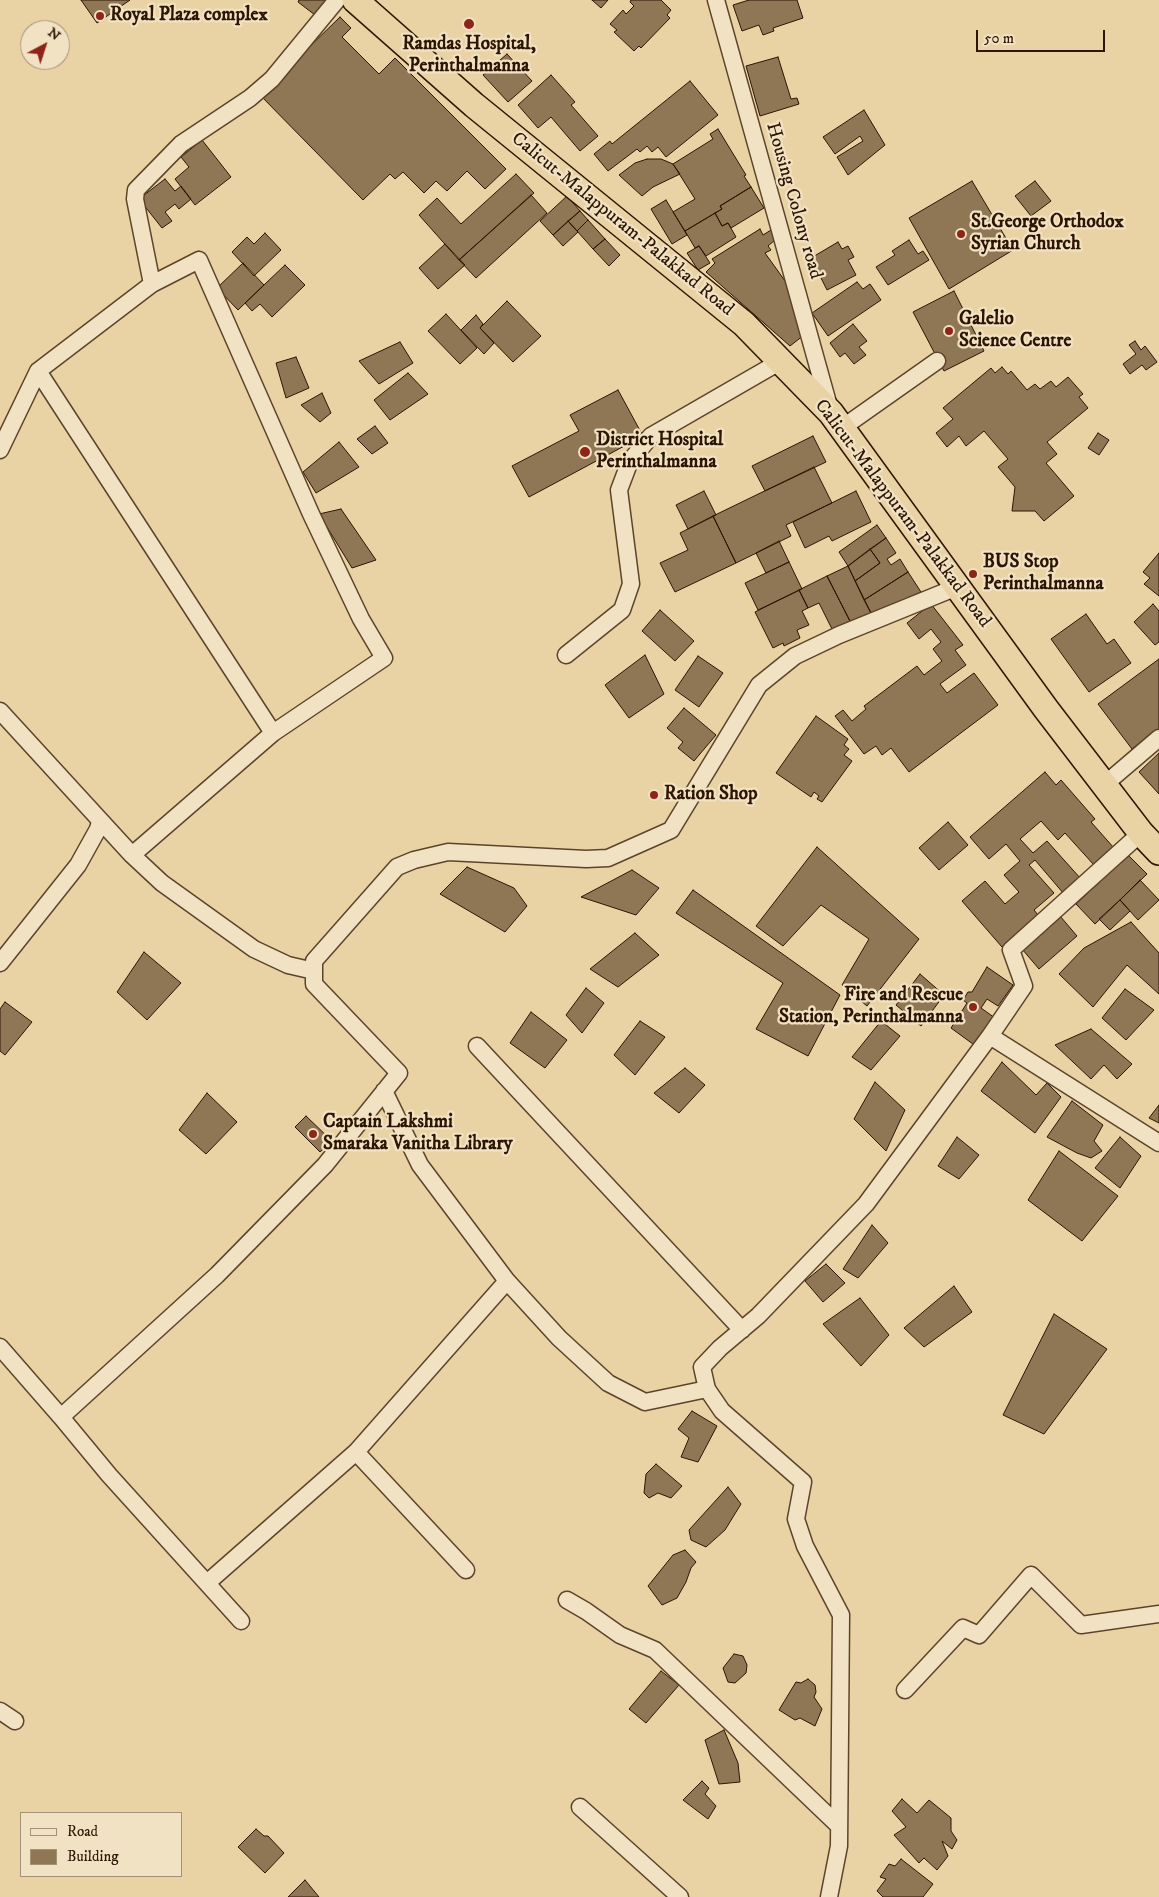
<!DOCTYPE html>
<html>
<head>
<meta charset="utf-8">
<style>
  body { margin:0 }
  #map { position:relative; width:1159px; height:1897px; overflow:hidden; background:#e9d2a4; font-family:"IM FELL DW Pica",serif }
  canvas { display:block }
  .legend { position:absolute; left:20px; top:1812px; width:162px; height:65px; box-sizing:border-box; background:#f1e2c4; border:1px solid #a39076; margin:0; padding:6px 9px; list-style:none; font-size:15px; color:#2d1501 }
  .legend li { display:flex; align-items:center; gap:10px; height:25px }
  .legend b { width:25px; border:1px solid #a39076 }
  .north { position:absolute; left:20px; top:20px; width:50px; height:50px; box-sizing:border-box; background:#f1e2c4; border:1px solid #a39076; border-radius:50%; rotate:40deg; font-size:14px; font-weight:700; line-height:20px; text-align:center; color:#2d1501 }
  .north::after { content:''; display:block; margin:auto; width:18px; height:22px; background:#8f2418; clip-path:polygon(50% 0,100% 100%,50% 72%,0 100%) }
  .scale { position:absolute; left:976px; top:30px; width:129px; height:22px; box-sizing:border-box; border:2px solid #2d1501; border-top:0; padding-left:6px; font-size:15px; line-height:18px; white-space:nowrap; color:#2d1501; -webkit-text-stroke:4px #f1e2c4; paint-order:stroke }
</style>
</head>
<body>
<div id="map">
<canvas width="1159" height="1897"></canvas>
<ul class="legend">
<li><b style="height:6px;background:#f1e2c4"></b>Road</li>
<li><b style="height:14px;background:#8f7756"></b>Building</li>
</ul>
<div class="north">N</div>
<div class="scale">50 m</div>
</div>
<script>
const context = document.querySelector('canvas').getContext('2d');
context.lineJoin = 'round';
function fill(path, color) { context.fillStyle = color; context.fill(path, 'evenodd'); }
const toPath = rows => new Path2D(rows.map(r => 'M' + r).join(''));
function trace(path, color, width, dash) { context.strokeStyle = color; context.lineWidth = width; context.lineCap = dash ? 'butt' : 'round'; context.setLineDash(dash || []); context.stroke(path); }
function label(font, color, halo, rows, align = 'center') {
  context.font = font + ' "IM FELL DW Pica",serif'; context.lineWidth = 4.5; context.setLineDash([]); context.textBaseline = 'middle'; context.strokeStyle = halo; context.fillStyle = color; for (const [text, x, y, turn = 0] of rows) {
    context.save(); context.translate(x, y); context.rotate((+turn || 0) * Math.PI / 180); context.textAlign = isNaN(turn) ? turn : align; if (halo) context.strokeText(text, 0, 0); context.fillText(text, 0, 0); context.restore();
  }
}
const building = toPath([
  [81,0,130,0,97,23,81,0],
  [299,0,324,0,326,1,315,15,298,2,299,0],
  [592,0,608,0,601,8,592,0],
  [631,0,661,0,671,10,667,15,670,18,641,48,639,46,634,51,614,32,617,30,610,24,623,10,626,14,634,6,630,2,631,0],
  [749,0,797,0,803,18,773,28,774,31,763,35,759,25,742,31,733,5,749,0],
  [340,17,351,28,342,37,379,74,395,58,506,169,485,189,467,171,447,191,436,181,424,193,403,172,395,179,390,174,363,200,260,95,340,17],
  [507,54,532,81,508,102,483,75,507,54],
  [778,57,791,99,797,98,799,104,760,116,746,66,778,57],
  [551,75,575,102,571,105,598,136,580,151,551,117,538,128,518,105,551,75],
  [690,81,718,115,666,157,658,147,652,152,647,146,640,152,637,149,608,171,594,154,610,141,612,144,690,81],
  [864,110,885,145,848,175,837,157,863,141,860,136,835,154,823,137,864,110],
  [718,129,746,175,744,176,751,187,720,206,722,209,685,231,673,212,695,199,673,164,713,139,710,134,718,129],
  [202,140,231,177,195,205,175,179,189,167,181,157,202,140],
  [647,159,661,159,673,164,680,174,653,187,642,196,619,175,635,163,647,159],
  [516,174,534,193,459,260,419,215,437,198,461,224,516,174],
  [165,179,175,191,181,186,191,199,179,209,175,204,165,212,172,221,162,228,139,199,165,179],
  [972,181,1013,250,949,289,909,218,972,181],
  [1035,181,1051,201,1031,216,1015,196,1035,181],
  [751,187,764,208,731,228,728,223,722,226,715,213,722,209,720,206,751,187],
  [531,195,547,213,476,278,459,260,531,195],
  [567,196,580,211,553,235,540,221,567,196],
  [666,200,687,235,672,244,651,209,666,200],
  [580,211,588,220,577,231,568,221,580,211],
  [715,213,722,226,728,223,736,237,706,256,699,246,695,248,685,231,715,213],
  [588,220,605,239,593,249,577,231,588,220],
  [568,221,578,232,563,246,553,235,568,221],
  [760,229,763,235,771,230,775,240,768,246,771,250,765,253,793,292,804,335,790,346,706,272,715,263,712,259,760,229],
  [265,233,281,250,254,276,232,252,247,237,254,244,265,233],
  [605,239,620,255,609,266,593,249,605,239],
  [909,240,918,254,923,251,929,260,888,285,876,267,895,255,892,251,909,240],
  [838,242,842,249,848,246,854,257,848,260,856,275,827,290,811,258,838,242],
  [445,244,465,265,438,289,419,268,445,244],
  [699,246,710,263,698,270,687,253,699,246],
  [243,263,264,285,238,310,217,288,243,263],
  [285,265,305,285,272,317,260,304,252,311,245,303,285,265],
  [857,282,863,289,870,284,881,300,828,336,812,313,857,282],
  [954,291,984,351,944,371,913,312,954,291],
  [507,301,541,336,513,362,480,328,507,301],
  [446,314,477,348,460,364,428,331,446,314],
  [476,315,483,324,480,328,494,343,484,354,461,330,476,315],
  [853,324,867,341,859,347,866,355,854,364,845,353,840,357,830,343,853,324],
  [1135,341,1141,350,1145,346,1157,362,1146,370,1142,365,1130,374,1123,364,1136,354,1129,345,1135,341],
  [400,342,413,363,379,384,359,361,400,342],
  [296,357,309,388,286,398,276,363,296,357],
  [1002,367,1008,374,1011,371,1027,390,1035,384,1040,389,1051,381,1056,387,1068,377,1083,394,1079,397,1088,408,1047,442,1057,454,1046,463,1074,496,1044,521,1035,511,1012,511,1015,487,998,467,1008,459,984,431,966,446,959,436,947,447,936,433,953,419,943,408,991,368,995,373,1002,367],
  [408,373,428,394,390,420,374,400,408,373],
  [618,390,643,436,529,497,512,466,579,431,570,415,618,390],
  [322,393,331,413,320,422,301,405,322,393],
  [375,426,388,443,372,454,357,439,375,426],
  [1098,433,1109,440,1099,455,1088,448,1098,433],
  [813,436,826,462,765,491,752,466,813,436],
  [339,442,359,467,316,493,303,472,339,442],
  [814,467,832,503,786,525,791,536,736,563,713,516,814,467],
  [704,491,716,515,688,529,676,505,704,491],
  [856,491,871,522,832,541,829,536,805,548,793,522,856,491],
  [341,509,376,560,352,568,319,514,341,509],
  [713,516,736,563,675,592,660,563,688,550,680,533,713,516],
  [877,525,886,538,848,566,839,552,877,525],
  [886,538,896,553,887,559,891,565,900,559,908,572,864,600,855,581,880,563,870,549,886,538],
  [779,541,789,562,766,573,756,553,779,541],
  [870,549,880,563,855,581,848,566,870,549],
  [1159,553,1159,596,1144,584,1150,578,1143,572,1159,553],
  [789,562,802,589,758,610,745,583,789,562],
  [848,566,872,615,852,625,827,576,848,566],
  [908,572,921,592,872,615,864,600,908,572],
  [827,576,852,625,833,631,819,603,808,608,799,590,827,576],
  [799,590,808,608,802,611,809,625,797,630,800,638,784,646,783,643,773,648,755,612,799,590],
  [931,604,963,645,955,650,966,665,940,684,947,693,974,673,998,705,909,772,891,748,882,755,876,746,864,754,835,716,843,710,852,721,866,709,864,706,917,666,924,675,942,661,933,649,941,642,931,629,919,639,907,623,931,604],
  [1153,604,1159,611,1159,642,1155,645,1134,622,1153,604],
  [660,610,694,641,675,661,642,631,660,610],
  [1086,614,1107,644,1114,639,1131,663,1089,692,1051,639,1086,614],
  [645,655,664,694,629,718,605,685,645,655],
  [698,656,723,673,699,707,675,690,698,656],
  [1159,659,1159,729,1132,749,1098,704,1159,659],
  [684,708,716,735,694,761,678,748,683,742,667,728,684,708],
  [816,716,848,739,844,745,849,749,844,755,852,761,822,802,817,799,819,796,814,792,811,797,776,773,816,716],
  [1159,753,1159,794,1139,772,1159,753],
  [1045,772,1056,785,1061,780,1095,819,1091,822,1114,848,1094,865,1065,833,1058,840,1041,821,1020,839,1033,853,1047,841,1081,879,1064,894,1035,860,1029,865,1054,893,1034,910,1038,915,1002,947,962,901,985,881,1005,904,1019,892,1004,875,1020,861,1006,844,989,859,970,837,1045,772],
  [948,822,968,845,939,870,919,848,948,822],
  [817,847,919,939,867,1006,842,985,869,939,821,905,783,946,756,926,817,847],
  [1128,855,1147,874,1095,924,1076,904,1128,855],
  [467,867,514,888,527,906,505,932,440,894,467,867],
  [632,870,659,888,636,915,581,897,632,870],
  [1140,880,1159,900,1138,920,1120,900,1140,880],
  [693,890,840,995,808,1056,756,1029,783,983,676,913,693,890],
  [1120,900,1130,911,1110,930,1099,919,1120,900],
  [1060,916,1077,936,1039,969,1022,949,1060,916],
  [1131,922,1159,953,1159,994,1127,965,1093,1007,1059,974,1084,948,1131,922],
  [635,933,659,955,618,987,590,969,635,933],
  [144,952,181,983,147,1020,117,992,144,952],
  [987,967,1013,985,998,1006,987,999,981,1008,995,1018,977,1047,951,1028,967,1003,963,1000,968,992,972,992,987,967],
  [920,974,944,995,921,1026,896,1005,920,974],
  [586,988,604,1003,582,1033,566,1015,586,988],
  [1125,989,1154,1010,1126,1040,1102,1018,1125,989],
  [5,1002,32,1022,5,1055,0,1051,0,1009,5,1002],
  [531,1012,567,1040,545,1068,510,1043,531,1012],
  [640,1021,665,1037,635,1075,614,1055,640,1021],
  [881,1021,900,1036,871,1070,852,1057,881,1021],
  [1091,1029,1132,1064,1117,1079,1104,1065,1091,1079,1055,1045,1091,1029],
  [1002,1062,1036,1095,1047,1083,1061,1097,1035,1133,981,1091,1002,1062],
  [685,1068,705,1085,679,1113,654,1093,685,1068],
  [875,1082,905,1110,886,1151,854,1119,875,1082],
  [207,1093,237,1122,206,1154,179,1130,207,1093],
  [1072,1101,1103,1125,1094,1141,1102,1151,1091,1158,1077,1153,1047,1137,1072,1101],
  [1159,1105,1159,1123,1149,1118,1159,1105],
  [306,1116,332,1141,320,1152,295,1127,306,1116],
  [957,1137,979,1155,959,1179,938,1166,957,1137],
  [1120,1137,1141,1156,1120,1188,1095,1168,1120,1137],
  [1059,1151,1118,1196,1082,1241,1028,1200,1059,1151],
  [872,1225,888,1243,858,1278,843,1269,872,1225],
  [826,1264,845,1283,823,1302,805,1281,826,1264],
  [954,1286,972,1312,924,1347,904,1328,954,1286],
  [860,1298,889,1335,861,1366,823,1324,860,1298],
  [1054,1314,1107,1349,1044,1434,1003,1415,1054,1314],
  [692,1411,717,1426,698,1462,681,1457,689,1438,678,1429,692,1411],
  [656,1464,682,1486,671,1498,658,1493,649,1498,644,1493,646,1474,656,1464],
  [728,1487,741,1504,725,1530,706,1547,691,1540,689,1530,728,1487],
  [685,1550,696,1562,691,1568,686,1582,677,1598,662,1605,648,1586,673,1555,685,1550],
  [734,1654,743,1656,747,1665,746,1673,735,1683,728,1682,723,1668,734,1654],
  [661,1671,679,1685,646,1723,629,1709,661,1671],
  [808,1679,815,1685,816,1692,814,1697,822,1709,815,1726,800,1718,795,1720,779,1710,796,1682,801,1683,808,1679],
  [724,1730,738,1763,740,1782,719,1784,705,1740,724,1730],
  [702,1781,709,1788,705,1794,716,1806,708,1819,683,1800,702,1781],
  [902,1799,917,1813,929,1800,951,1818,951,1831,957,1840,952,1849,942,1841,948,1856,937,1870,924,1858,919,1863,894,1835,906,1827,892,1811,902,1799],
  [256,1829,264,1836,268,1836,284,1853,265,1873,238,1847,256,1829],
  [901,1859,933,1884,923,1897,883,1897,877,1891,886,1879,880,1877,889,1864,895,1866,901,1859],
  [305,1880,319,1897,288,1897,305,1880]
]);
const minor = toPath([
  [716,0,830,410],
  [199,260,311,514,361,619,384,658,273,733,38,371,152,284,199,260],
  [152,284,135,199,136,190,181,144,250,98,272,79,337,0],
  [842,428,937,361],
  [0,450,38,371],
  [566,655,622,610,631,584,619,490,630,461,651,436,781,361],
  [0,711,132,855,162,883,254,949,288,965,314,971],
  [1104,785,1159,738],
  [132,855,273,733],
  [0,963,78,865,98,829,100,821],
  [990,1036,1159,1143],
  [477,1046,742,1330],
  [384,1091,420,1165,507,1281,559,1338,608,1383,645,1402,707,1389],
  [0,1347,61,1417,217,1275,325,1165,399,1073,314,984,314,961,397,867,414,860,448,852,586,859,608,858,671,830,759,685,795,656,839,635,957,587],
  [61,1417,109,1475,241,1621],
  [356,1452,466,1570],
  [207,1583,356,1452,507,1281],
  [567,1600,586,1611,620,1635,655,1650,839,1826],
  [905,1690,963,1628,979,1635,1031,1575,1081,1625,1159,1614],
  [0,1711,15,1721],
  [580,1807,680,1897],
  [829,1897,839,1846,841,1615,805,1546,796,1519,803,1482,722,1411,707,1389,702,1367,720,1348,758,1316,866,1204,990,1036,1024,986,1011,950,1141,833]
]);
const highway = toPath([
  [355,0,474,105,744,324,831,413,1046,709,1141,833,1159,852]
]);
const markers = [
  [100,16,5,"#8f2418"],
  [469,24,6,"#8f2418"],
  [961,234,5,"#8f2418"],
  [949,331,5,"#8f2418"],
  [585,452,6,"#8f2418"],
  [973,574,5,"#8f2418"],
  [654,795,5,"#8f2418"],
  [973,1007,5,"#8f2418"],
  [313,1134,5,"#8f2418"]
];
const poiNames = [
  ["Royal Plaza complex",110,16],
  ["Ramdas Hospital,",469,45,"center"],
  ["Perinthalmanna",469,67,"center"],
  ["St.George Orthodox",971,223],
  ["Syrian Church",971,245],
  ["Galelio",959,320],
  ["Science Centre",959,342],
  ["District Hospital",596,441],
  ["Perinthalmanna",596,463],
  ["BUS Stop",983,563],
  ["Perinthalmanna",983,585],
  ["Ration Shop",664,795],
  ["Fire and Rescue",963,996,"right"],
  ["Station, Perinthalmanna",963,1018,"right"],
  ["Captain Lakshmi",323,1123],
  ["Smaraka Vanitha Library",323,1145]
];
const streetNames = [
  ["Housing Colony road",793,201,74],
  ["Calicut-Malappuram-Palakkad Road",622,225,39],
  ["Calicut-Malappuram-Palakkad Road",902,514,53]
];
fill(building, '#8f7756');
trace(building, '#2d1501', 1);
trace(minor, '#5c442a', 19);
trace(highway, '#2d1501', 28);
trace(minor, '#f1e2c4', 16);
trace(highway, '#e9d2a4', 25);
for (const [x, y, r, color] of markers) { const dot = new Path2D(); dot.arc(x, y, r, 0, 2 * Math.PI); context.fillStyle = color; context.fill(dot); trace(dot, '#f1e2c4', 2); }
label('bold 19px', '#2d1501', '#f1e2c4', poiNames, 'left');
label('19px', '#2d1501', '#f1e2c4', streetNames);
</script>
</body>
</html>
